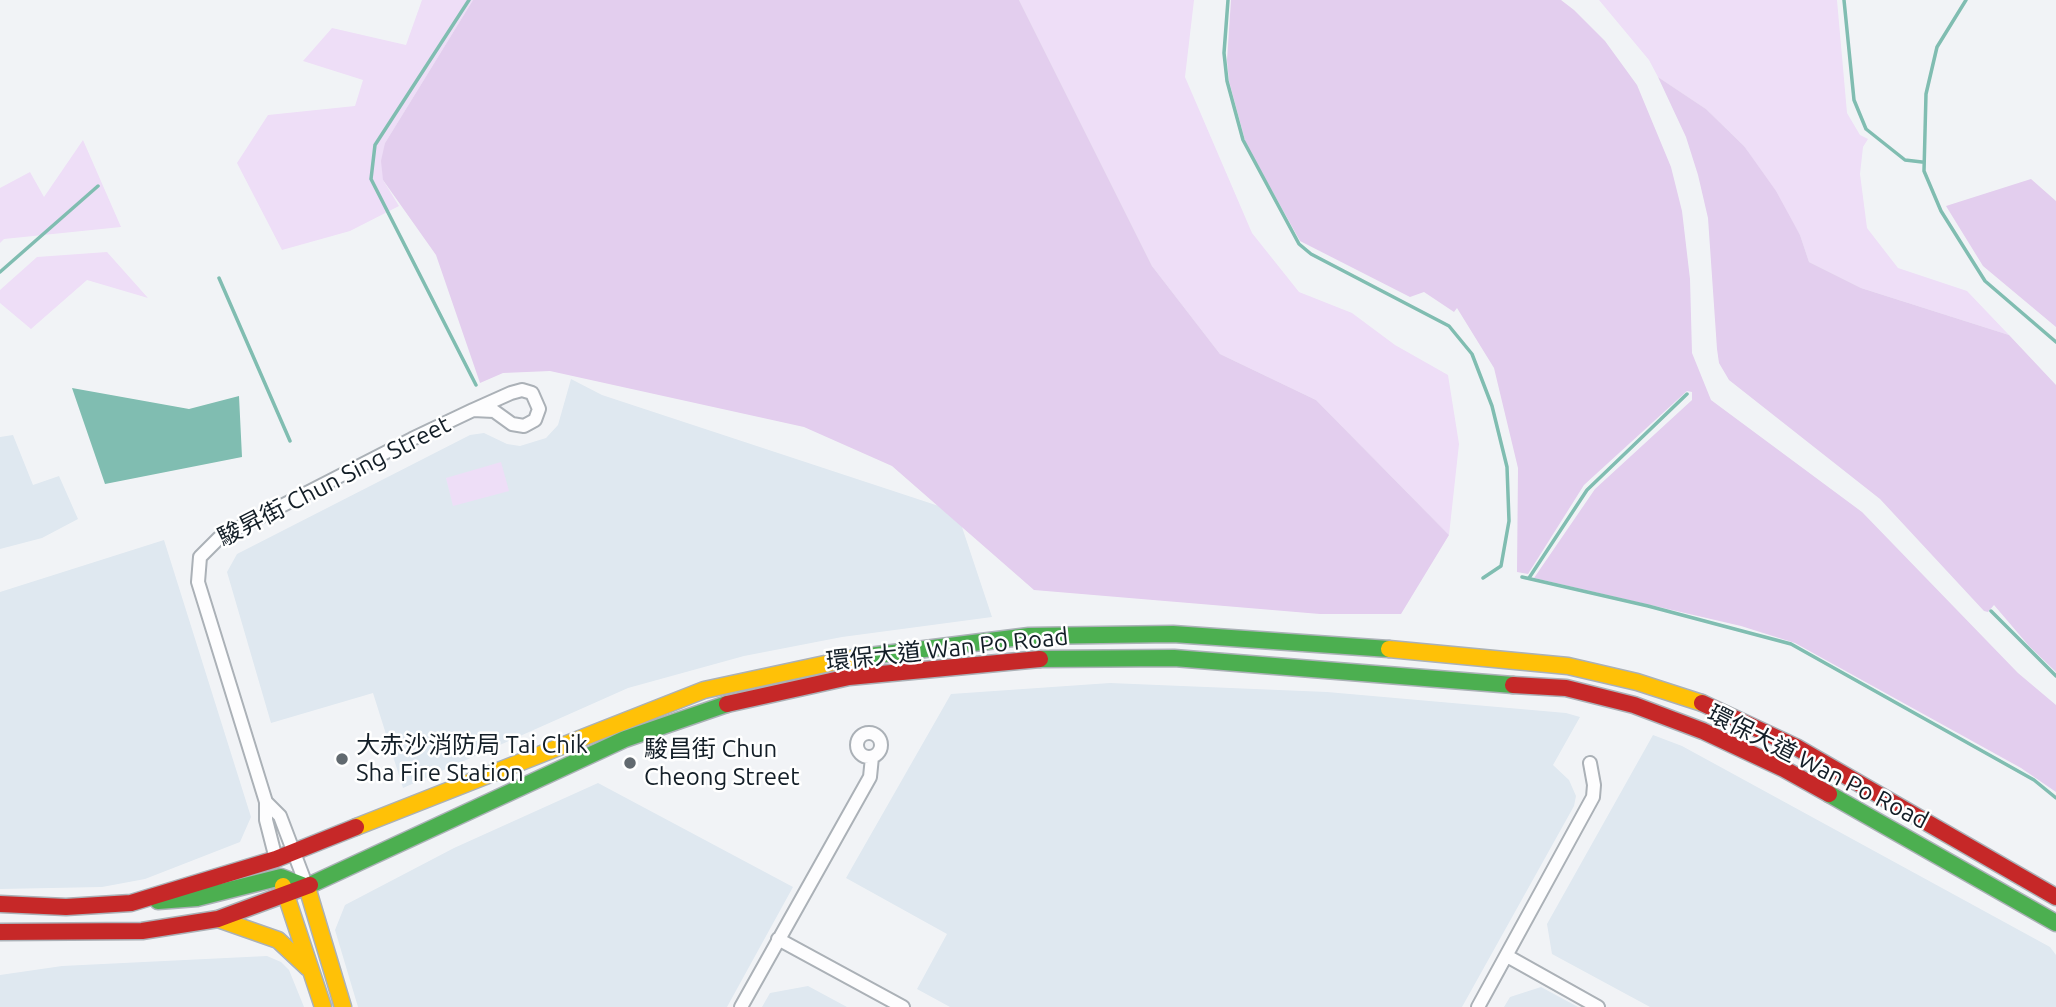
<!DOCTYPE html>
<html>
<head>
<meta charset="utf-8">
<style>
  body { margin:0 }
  canvas { display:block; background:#f1f3f6 }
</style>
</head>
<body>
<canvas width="2056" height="1007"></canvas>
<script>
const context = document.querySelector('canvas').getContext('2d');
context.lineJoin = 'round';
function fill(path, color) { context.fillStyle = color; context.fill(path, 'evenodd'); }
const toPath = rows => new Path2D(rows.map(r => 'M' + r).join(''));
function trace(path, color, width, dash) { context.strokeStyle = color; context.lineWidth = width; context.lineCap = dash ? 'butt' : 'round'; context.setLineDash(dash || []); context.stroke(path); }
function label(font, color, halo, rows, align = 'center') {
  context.font = font + ' Ubuntu,"Noto Sans TC",sans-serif'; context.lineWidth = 5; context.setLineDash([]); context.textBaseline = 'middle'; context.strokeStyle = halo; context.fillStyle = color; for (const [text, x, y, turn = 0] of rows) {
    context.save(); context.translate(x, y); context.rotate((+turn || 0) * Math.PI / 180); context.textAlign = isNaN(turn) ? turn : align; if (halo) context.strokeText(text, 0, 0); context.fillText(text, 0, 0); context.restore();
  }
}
const built = toPath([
  [571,379,602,395,957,512,992,617,842,637,744,656,628,688,403,788,373,693,271,723,227,572,237,554,470,435,484,433,507,444,520,446,546,438,558,425],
  [13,435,33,485,59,476,78,519,42,538,0,549,0,437],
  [164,540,251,817,240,842,145,879,102,887,0,889,0,592],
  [1110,683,1327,692,1566,713,1580,717,1553,765,1569,780,1576,796,1574,806,1462,1007,950,1007,917,989,947,934,846,878,951,694],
  [1653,735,1682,746,2050,947,2056,955,2056,1007,1650,1007,1552,954,1547,924],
  [598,783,793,887,727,1007,358,1007,335,930,345,905,454,848],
  [267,956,281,962,289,970,304,1007,0,1007,0,975,62,966],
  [808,986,847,1007,762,1007,770,993],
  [1541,987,1578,1007,1504,1007,1510,997]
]);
const green = toPath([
  [422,0,473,0,385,143,383,180,399,206,350,231,282,250,237,163,268,115,355,106,363,80,303,61,332,28,406,45],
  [1019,0,1194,0,1185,77,1252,233,1299,292,1352,313,1395,345,1448,375,1459,444,1449,535,1316,400,1220,354,1152,266],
  [1599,0,1837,0,1847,113,1860,135,1868,139,1863,147,1860,174,1867,228,1898,268,1967,291,2009,335,1861,288,1809,262,1800,235,1744,146,1706,109,1658,77,1649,60],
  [83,140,121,227,4,239,0,243,0,188,30,172,44,197],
  [107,252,148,298,87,280,31,329,0,303,0,290,37,257],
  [501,462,509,491,453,506,446,478]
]);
const forest = toPath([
  [473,0,1019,0,1152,266,1220,354,1316,400,1449,535,1401,614,1320,614,1034,590,892,466,804,427,550,371,503,373,480,383,436,255,383,180,381,161,385,143],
  [1231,0,1561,0,1574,10,1605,41,1637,85,1671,167,1682,211,1690,279,1692,353,1711,400,1862,512,2018,673,2056,705,2056,792,2021,768,1795,643,1741,626,1534,578,1595,489,1692,400,1692,392,1687,391,1584,485,1528,574,1517,572,1518,468,1494,368,1457,308,1454,312,1424,292,1410,297,1300,241,1246,144,1229,81,1227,60],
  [1658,77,1706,109,1744,146,1776,191,1800,235,1809,262,1861,288,2009,335,2056,385,2056,672,2029,646,1994,605,1988,612,1984,611,1880,499,1729,380,1719,363,1717,349,1708,218,1698,175,1686,137],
  [2031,179,2056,201,2056,327,1983,266,1946,206]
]);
const water = toPath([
  [72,388,189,409,239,396,242,457,105,484]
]);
const stream = toPath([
  [469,0,375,145,371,179,476,385],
  [1228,0,1224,53,1227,81,1243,140,1299,244,1311,254,1449,326,1472,354,1492,406,1507,467,1509,521,1501,566,1483,578],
  [1844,0,1854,100,1866,129,1905,160,1922,162],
  [1966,0,1937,47,1926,94,1924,171,1941,211,1985,281,2056,342],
  [0,272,98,186],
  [219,278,290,441],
  [1522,577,1648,606,1791,644,2034,780,2056,798],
  [1529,578,1587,490,1687,394],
  [1991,611,2056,676]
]);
const street = toPath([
  '857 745a12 12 0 1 1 24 0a12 12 0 1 1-24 0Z',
  [266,802,280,816,307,887],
  [276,859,266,820,266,802,198,582,200,557,219,538,412,439,473,410,511,393,522,390,532,393,539,409,535,420,524,426,512,424,494,411,473,410],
  [778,939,903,1007],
  [1507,956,1598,1007],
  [741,1007,870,777,872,757],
  [1478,1007,1593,797,1594,785,1590,763]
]);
const fast = toPath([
  [853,658,1029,636,1173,634,1389,649],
  [1040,659,1174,658,1513,685],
  [1829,794,2056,923],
  [310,885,625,739,727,704],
  [158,901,197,898,281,877,307,887]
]);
const slow = toPath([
  [1389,649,1568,666,1637,682,1702,703],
  [356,827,704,690,853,658],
  [283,886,323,1007],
  [307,887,343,1007],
  [218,919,278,940,308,968]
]);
const jam = toPath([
  [1513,685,1566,688,1634,705,1703,731,1784,769,1829,794],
  [1702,703,1796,747,2056,897],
  [727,704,849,677,1040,659],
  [0,904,66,907,131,903,276,859,356,827],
  [0,932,142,931,218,919,310,885]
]);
const markers = [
  [342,759,7,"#61696f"],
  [630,763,7,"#61696f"]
];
const streetNames = [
  ["駿昇街 Chun Sing Street",334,481,-27],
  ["環保大道 Wan Po Road",947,649,-6],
  ["環保大道 Wan Po Road",1818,767,27]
];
const poiNames = [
  ["大赤沙消防局 Tai Chik",356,745],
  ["Sha Fire Station",356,773],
  ["駿昌街 Chun",644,749],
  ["Cheong Street",644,777]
];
fill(built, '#dfe8f0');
fill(green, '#eedef7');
fill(forest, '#e3ceee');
fill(water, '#80bdb1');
trace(stream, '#80bdb1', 3.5);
trace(street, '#abb1b7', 16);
trace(fast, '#abb1b7', 19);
trace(slow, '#abb1b7', 19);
trace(jam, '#abb1b7', 19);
trace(street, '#fdfdfe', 12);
trace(fast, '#4caf50', 16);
trace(slow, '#ffc107', 16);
trace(jam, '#c62828', 16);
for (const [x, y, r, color] of markers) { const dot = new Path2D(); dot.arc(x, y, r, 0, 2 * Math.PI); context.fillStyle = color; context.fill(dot); trace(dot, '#fff', 2.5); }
label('24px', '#131e27', '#fff', streetNames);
label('24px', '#131e27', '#fff', poiNames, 'left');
</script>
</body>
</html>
